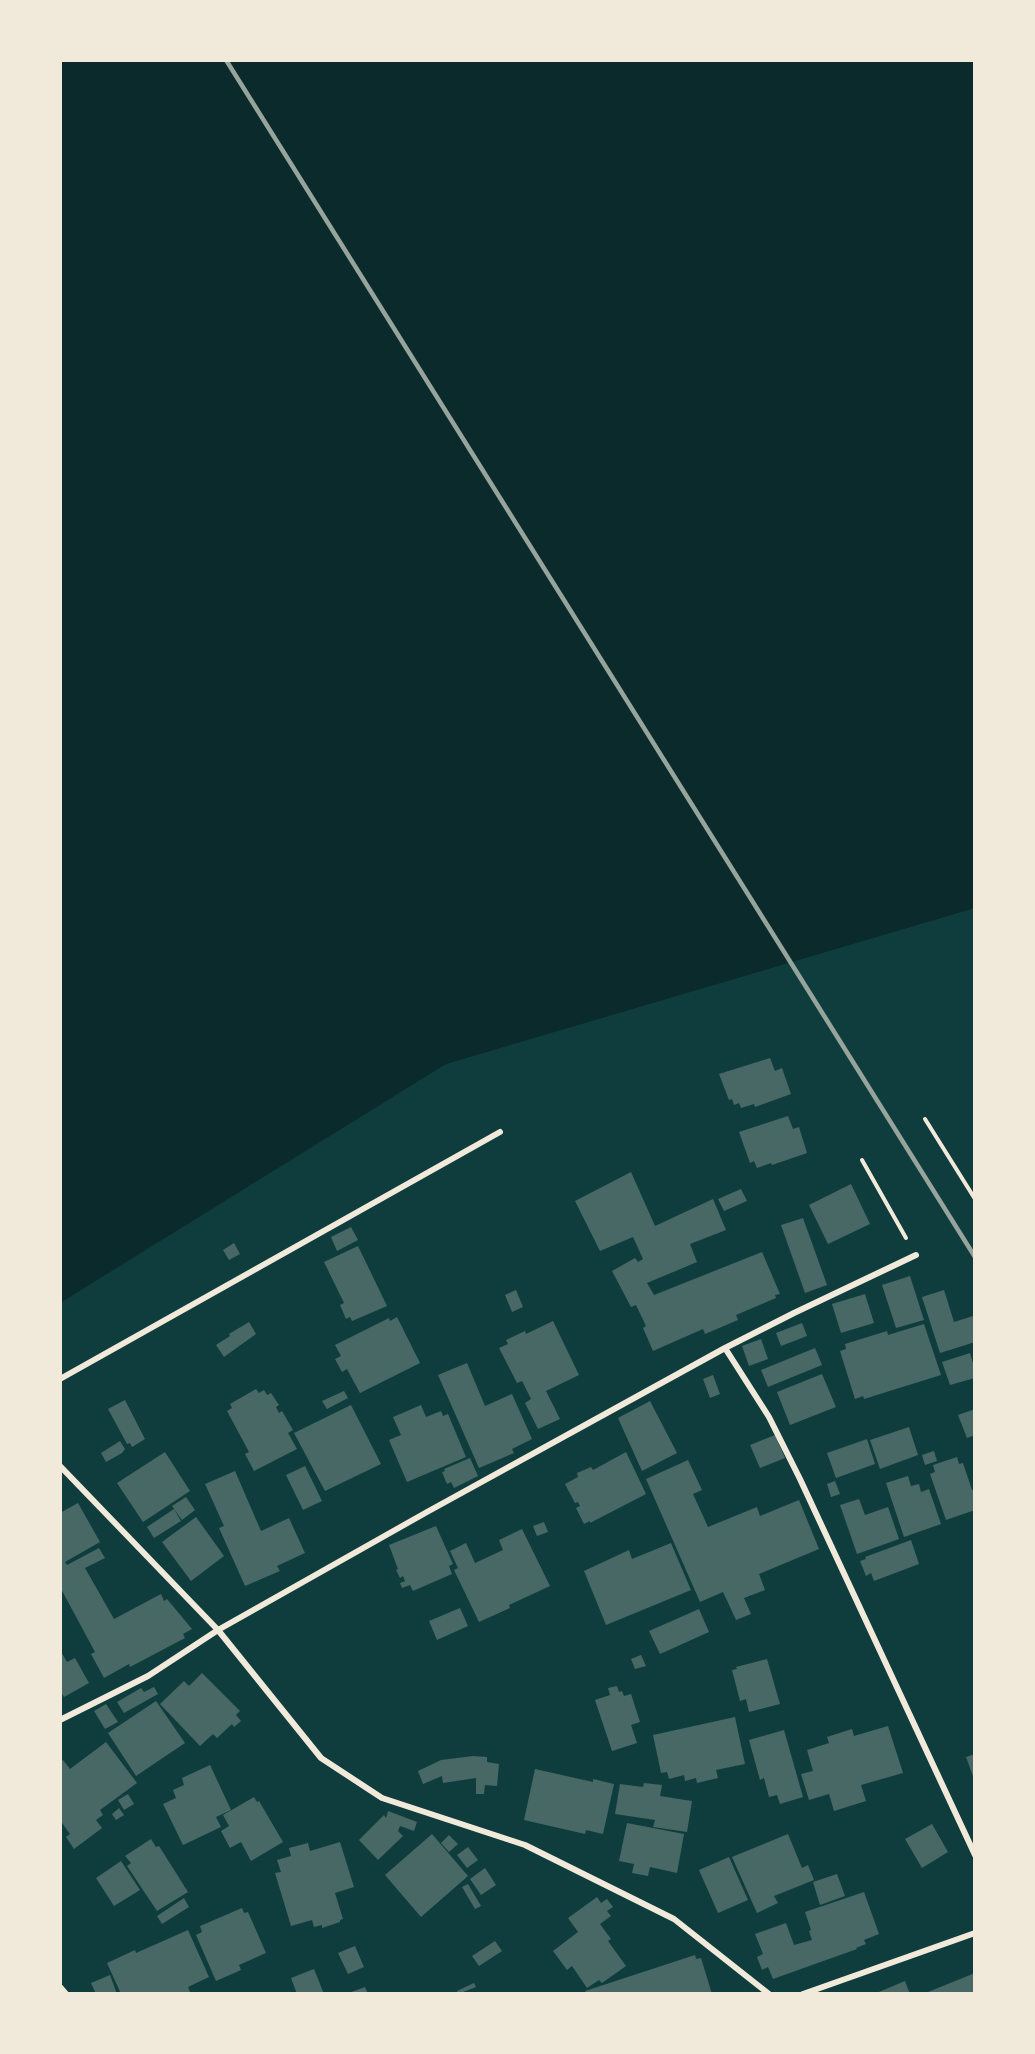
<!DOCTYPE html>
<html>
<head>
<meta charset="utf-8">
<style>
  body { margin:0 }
  #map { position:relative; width:1035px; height:2054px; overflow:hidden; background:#0f3d3e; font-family:Montserrat,sans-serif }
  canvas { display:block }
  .frame { position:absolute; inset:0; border:62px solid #f1e9da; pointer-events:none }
</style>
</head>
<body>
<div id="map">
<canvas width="1035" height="2054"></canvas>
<div class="frame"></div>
</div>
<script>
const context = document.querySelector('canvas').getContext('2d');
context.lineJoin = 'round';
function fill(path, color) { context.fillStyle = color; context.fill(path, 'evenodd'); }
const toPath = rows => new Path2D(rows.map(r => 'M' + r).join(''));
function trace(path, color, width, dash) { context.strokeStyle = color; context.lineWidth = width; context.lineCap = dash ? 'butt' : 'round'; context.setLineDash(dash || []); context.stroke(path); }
const water = toPath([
  [60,60,975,60,975,908,446,1064,60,1303]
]);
const building = toPath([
  [770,1058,775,1071,782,1068,791,1094,755,1107,754,1104,741,1108,739,1103,734,1105,732,1099,729,1100,719,1074],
  [788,1116,793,1129,799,1127,807,1153,772,1165,771,1163,757,1168,754,1161,750,1163,739,1132],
  [631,1172,655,1226,713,1199,726,1230,690,1244,697,1262,647,1283,654,1295,762,1252,780,1294,775,1295,776,1298,736,1315,738,1320,705,1334,703,1329,653,1351,643,1328,646,1326,636,1305,631,1307,612,1271,635,1258,638,1262,643,1259,633,1237,600,1251,575,1201],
  [851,1184,870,1224,828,1244,809,1205],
  [741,1189,747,1201,724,1211,718,1199],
  [803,1218,827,1285,805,1293,781,1225],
  [351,1227,358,1240,337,1251,331,1237],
  [234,1243,240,1254,229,1260,223,1250],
  [358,1246,387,1306,352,1321,350,1317,346,1319,340,1305,344,1303,324,1262],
  [910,1276,924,1320,896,1328,882,1285],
  [516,1290,523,1307,512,1312,505,1295],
  [944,1290,954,1322,973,1316,975,1323,975,1342,940,1353,922,1297],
  [865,1294,874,1323,841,1333,832,1304],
  [397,1317,420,1363,360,1393,347,1369,342,1372,335,1359,341,1356,335,1345,389,1318,390,1321],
  [553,1321,579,1375,546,1391,560,1419,538,1429,525,1403,531,1399,522,1381,517,1383,499,1348,508,1344,506,1340,525,1331,526,1334],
  [249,1322,256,1334,224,1357,216,1345,230,1336,229,1334],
  [802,1323,807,1336,781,1346,776,1333],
  [924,1324,941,1375,864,1399,863,1396,855,1399,840,1351,846,1349,845,1344,887,1331,888,1335],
  [761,1339,768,1359,749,1366,742,1346],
  [815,1348,822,1365,768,1387,761,1370],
  [970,1353,975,1370,975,1378,950,1385,942,1362],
  [467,1363,485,1406,512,1394,532,1439,512,1449,514,1453,479,1468,438,1375],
  [822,1374,836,1407,790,1425,777,1392],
  [713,1375,720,1394,710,1398,703,1379],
  [256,1389,259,1393,264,1390,267,1395,271,1393,279,1405,276,1407,279,1413,282,1411,293,1430,288,1433,297,1449,254,1471,245,1454,249,1452,227,1411,232,1408,230,1404],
  [344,1391,348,1398,327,1409,322,1401],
  [125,1400,145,1439,132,1447,130,1443,127,1444,108,1409],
  [650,1401,677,1453,642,1471,618,1418],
  [351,1405,381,1464,325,1491,294,1433],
  [421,1405,426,1417,441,1411,443,1416,448,1414,466,1457,407,1482,389,1440,401,1435,393,1417],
  [975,1409,975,1435,967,1438,958,1415],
  [909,1427,918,1455,880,1469,870,1440],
  [775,1435,785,1458,760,1468,750,1445],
  [867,1439,875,1464,836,1478,827,1453],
  [120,1441,125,1449,122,1453,106,1462,101,1453],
  [934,1451,937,1461,925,1465,922,1455],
  [165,1452,190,1491,143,1522,117,1483],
  [626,1452,646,1494,590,1523,590,1521,584,1524,576,1508,580,1506,578,1502,575,1503,565,1484,578,1477,577,1473,591,1467,593,1470],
  [957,1457,959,1464,963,1463,972,1490,975,1489,975,1510,946,1520,930,1474,935,1472,933,1465],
  [470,1458,478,1476,454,1488,451,1482,447,1484,442,1472,445,1471,444,1469],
  [688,1460,702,1490,693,1494,708,1527,757,1507,760,1516,799,1500,819,1549,759,1574,765,1590,744,1598,751,1614,736,1620,723,1592,700,1602,646,1479],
  [305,1466,322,1501,303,1510,286,1475],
  [235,1471,261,1531,289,1518,305,1553,277,1566,280,1571,245,1586,219,1528,224,1526,205,1484],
  [908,1476,911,1486,919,1484,921,1492,929,1489,941,1524,904,1537,886,1483],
  [835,1481,840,1494,831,1497,827,1484],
  [186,1497,195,1510,182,1520,172,1506],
  [859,1499,865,1515,888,1507,899,1539,857,1554,840,1505],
  [78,1503,100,1542,65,1562,67,1565,99,1548,105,1558,85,1568,114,1619,161,1594,164,1601,167,1599,192,1629,183,1634,185,1638,130,1667,129,1664,104,1678,91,1654,95,1652,60,1587,60,1513],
  [174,1509,181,1521,154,1538,147,1527],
  [196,1517,224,1556,191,1581,162,1542],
  [544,1522,548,1532,537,1536,533,1526],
  [436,1526,453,1564,449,1566,452,1574,413,1591,410,1585,402,1588,400,1583,405,1581,403,1576,400,1578,396,1570,398,1569,389,1545],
  [522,1529,550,1586,509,1605,510,1608,479,1622,454,1570,458,1568,450,1551,466,1543,475,1563,503,1550,499,1540],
  [911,1540,919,1564,874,1581,871,1573,866,1576,860,1561,866,1559,865,1557],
  [671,1543,691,1590,606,1625,584,1571,629,1550,632,1559],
  [460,1608,468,1626,437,1640,429,1621],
  [699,1609,709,1632,660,1654,649,1631],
  [60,1650,67,1662,75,1658,89,1683,64,1697,60,1691],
  [641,1655,646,1666,635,1669,631,1659],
  [767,1659,780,1704,749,1712,746,1699,740,1701,732,1670,737,1669,736,1667],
  [202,1673,240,1711,236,1715,241,1721,234,1727,232,1724,217,1738,213,1734,200,1746,160,1704,184,1681,189,1686],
  [617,1686,619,1692,622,1691,624,1696,631,1694,640,1722,631,1725,637,1743,612,1751,595,1700,610,1695,608,1688],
  [154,1687,158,1694,124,1713,117,1702,141,1688,144,1692],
  [156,1701,185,1743,136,1776,108,1733],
  [106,1704,118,1722,105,1729,94,1711],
  [735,1717,745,1764,716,1770,718,1778,697,1783,696,1778,685,1781,684,1775,669,1779,667,1772,661,1773,653,1735],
  [888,1726,903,1773,861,1785,866,1801,834,1811,829,1794,809,1800,801,1774,813,1771,807,1750,829,1743,827,1737,852,1729,854,1736],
  [784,1730,803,1797,780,1804,777,1795,769,1797,764,1778,760,1780,749,1740],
  [106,1742,137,1783,100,1810,103,1815,96,1820,102,1828,74,1849,66,1837,70,1834,60,1820,60,1762,63,1760,70,1769],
  [975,1754,975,1782,966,1757],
  [473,1756,487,1757,487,1762,499,1764,497,1786,485,1785,484,1794,476,1794,476,1778,443,1783,442,1776,423,1784,418,1771,441,1760],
  [210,1765,231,1810,216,1817,221,1827,183,1845,163,1804,176,1798,173,1790,184,1785,182,1778],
  [535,1769,593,1782,593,1779,614,1784,603,1834,586,1830,585,1834,524,1820],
  [644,1783,662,1785,660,1796,692,1801,687,1832,653,1827,655,1820,615,1814,620,1784,643,1787],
  [128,1794,134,1804,124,1810,118,1800],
  [254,1797,257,1802,259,1801,283,1842,251,1861,241,1842,230,1848,221,1831,229,1826,223,1815],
  [119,1808,124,1815,116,1820,112,1814],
  [388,1811,417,1822,414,1831,400,1826,398,1831,403,1836,378,1860,359,1840,384,1815,386,1818],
  [627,1823,684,1834,677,1873,650,1867,648,1876,632,1873,634,1864,619,1861],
  [932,1824,948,1852,922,1868,905,1839],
  [432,1834,468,1876,421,1917,385,1875],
  [788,1834,802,1868,808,1865,814,1880,774,1896,778,1903,757,1913,732,1857],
  [449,1835,458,1844,449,1852,441,1843],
  [151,1839,156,1847,159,1846,188,1892,157,1911,127,1866,131,1863,125,1856],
  [340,1842,354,1887,335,1893,343,1919,340,1920,340,1922,322,1928,322,1925,314,1927,312,1920,291,1926,275,1873,281,1872,277,1860,291,1856,289,1848,308,1843,310,1851],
  [468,1847,478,1860,467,1868,457,1855],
  [729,1857,748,1900,718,1913,699,1870],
  [121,1861,140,1890,114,1906,96,1878],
  [485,1868,496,1885,481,1895,470,1879],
  [837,1874,845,1896,820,1905,813,1882],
  [468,1884,481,1906,475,1909,462,1887],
  [864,1892,879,1934,864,1940,866,1944,856,1948,857,1949,773,1979,768,1967,762,1970,757,1957,763,1954,755,1934,786,1923,794,1945,812,1940,809,1931,811,1930,805,1912],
  [597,1897,601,1903,607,1899,613,1907,607,1911,611,1916,600,1924,611,1939,608,1941,626,1966,602,1983,599,1980,587,1988,572,1966,567,1970,553,1951,578,1932,568,1918],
  [184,1898,189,1907,162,1924,157,1916],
  [242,1908,244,1913,248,1912,266,1953,239,1965,241,1970,216,1981,196,1935,202,1932,200,1926],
  [188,1930,209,1977,188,1987,191,1994,121,1994,107,1963,135,1950,136,1953],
  [495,1941,502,1951,479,1966,472,1956],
  [355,1946,364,1967,348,1974,338,1953],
  [695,1955,696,1959,701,1958,712,1994,587,1994,585,1991],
  [314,1969,324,1994,297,1994,291,1978],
  [975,1973,975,1994,923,1994],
  [110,1975,117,1994,96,1994,91,1983],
  [905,1981,910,1994,874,1994],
  [474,1983,476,1987,458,1994,457,1991],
  [365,1987,368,1994,346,1994]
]);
const path = toPath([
  [925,1119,975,1199],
  [862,1160,906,1238]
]);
const minor = toPath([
  [725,1348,769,1417,800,1479,975,1855],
  [60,1379,500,1132],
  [60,1466,218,1630,321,1758,382,1798,525,1845,674,1919,769,1994],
  [60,1720,148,1676,218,1630,427,1512,725,1348,794,1313,916,1255],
  [60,1987,66,1994],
  [803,1994,975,1933]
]);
const rail = toPath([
  [226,60,975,1257]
]);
fill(water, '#0a2a2b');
fill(building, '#486865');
trace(path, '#f1e9da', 4);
trace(minor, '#f1e9da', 6);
trace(rail, '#97a49c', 4.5);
</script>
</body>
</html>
